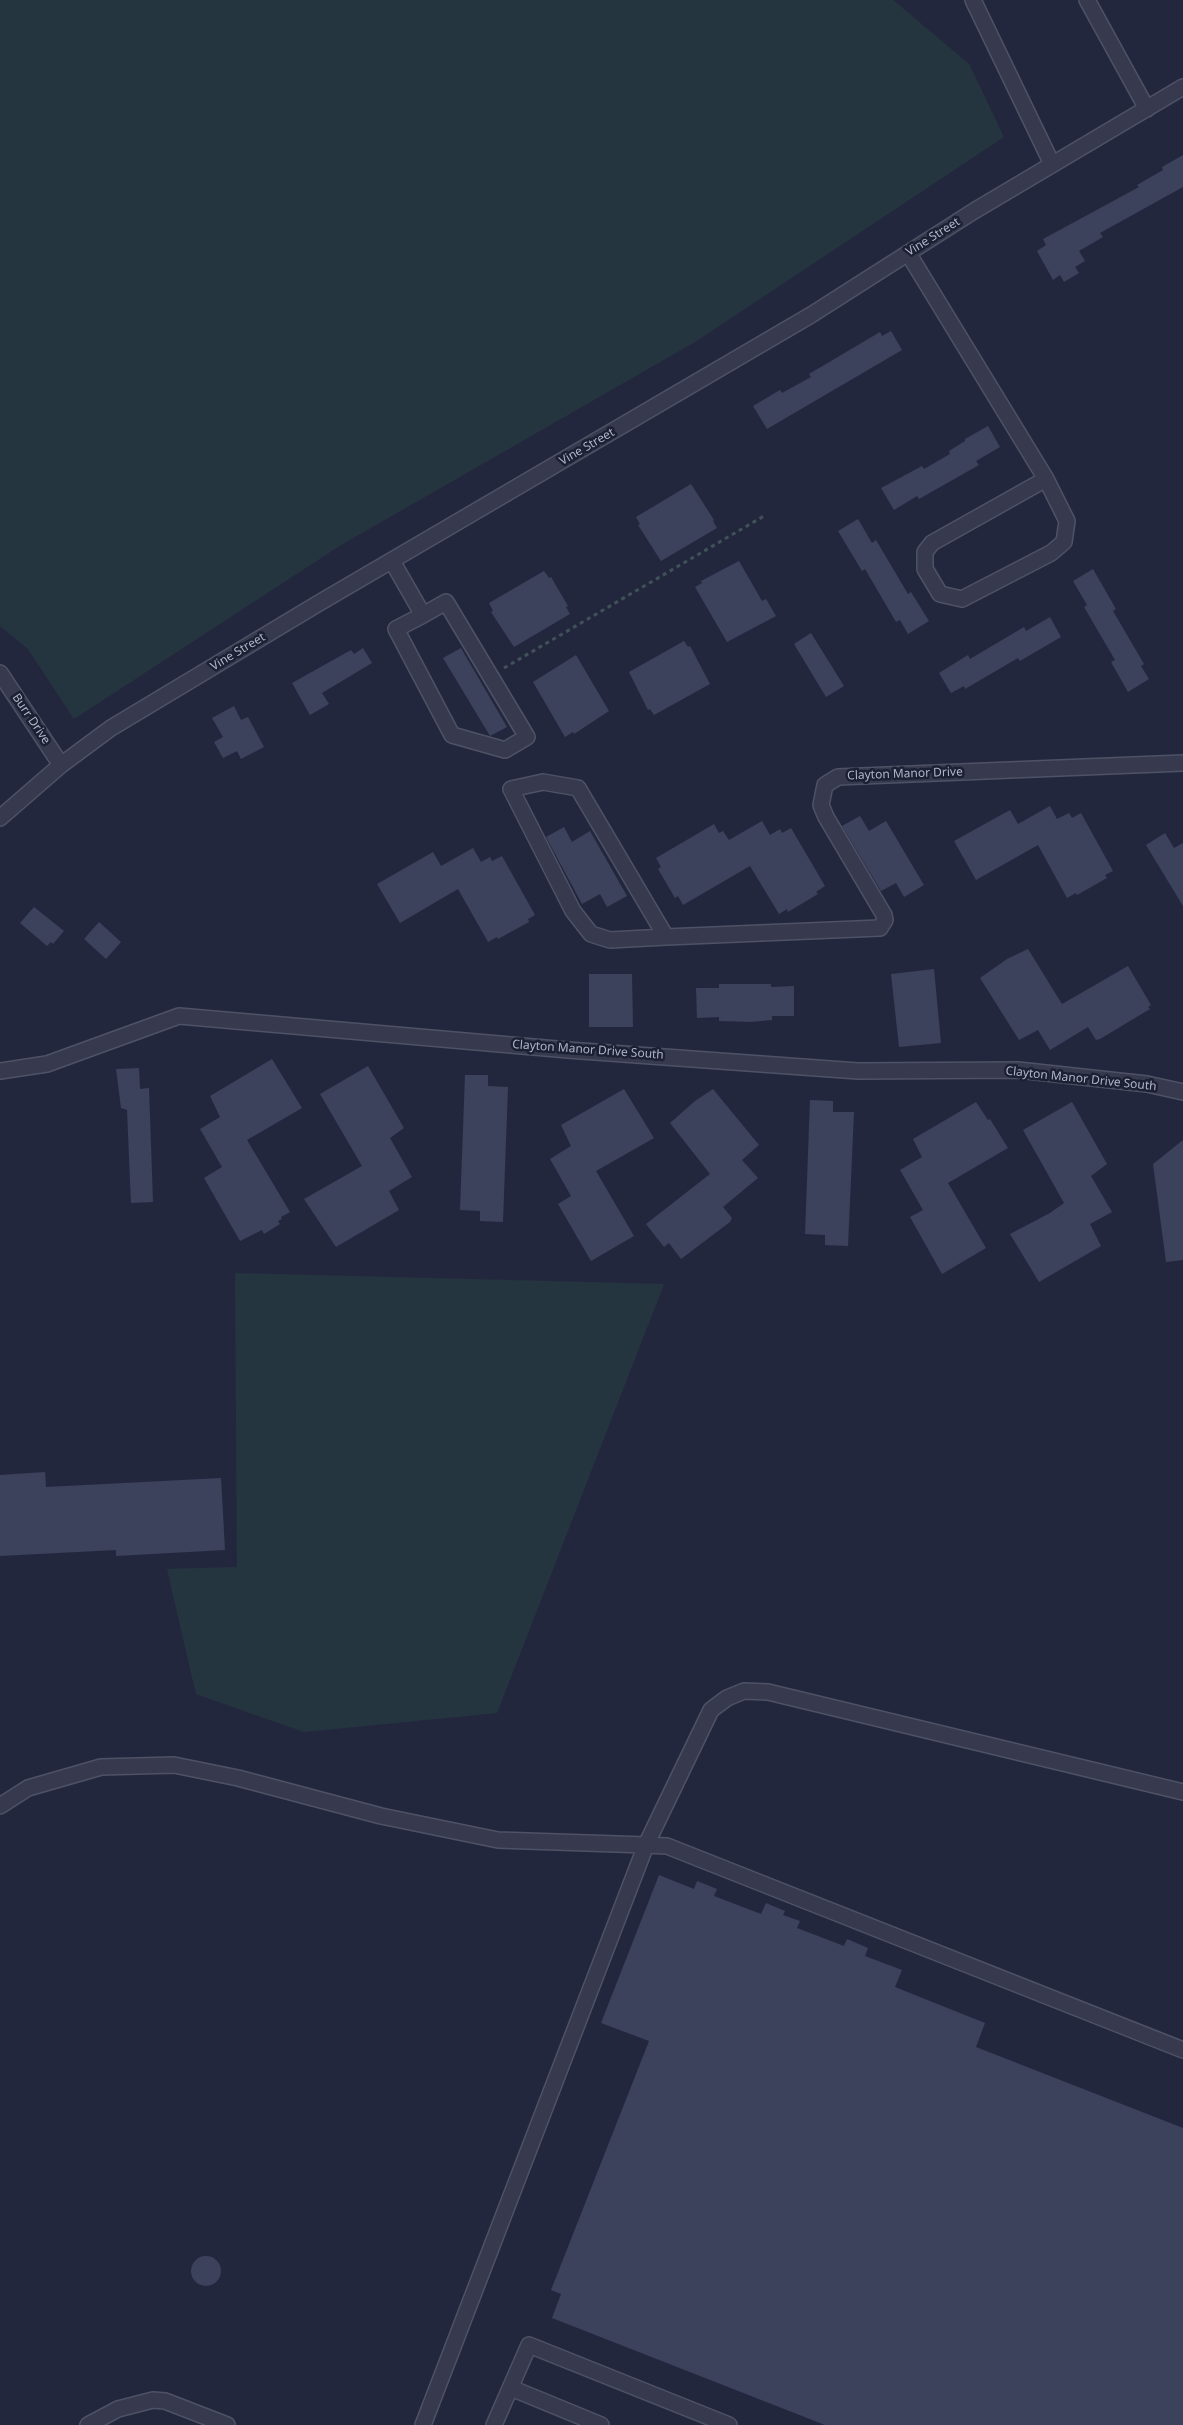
<!DOCTYPE html>
<html>
<head>
<meta charset="utf-8">
<style>
  body { margin:0 }
  canvas { display:block; background:#23273e }
</style>
</head>
<body>
<canvas width="1183" height="2425"></canvas>
<script>
const context = document.querySelector('canvas').getContext('2d');
context.lineJoin = 'round';
function fill(path, color) { context.fillStyle = color; context.fill(path, 'evenodd'); }
const toPath = rows => new Path2D(rows.map(r => 'M' + r).join(''));
function trace(path, color, width, dash) { context.strokeStyle = color; context.lineWidth = width; context.lineCap = dash ? 'butt' : 'round'; context.setLineDash(dash || []); context.stroke(path); }
function label(font, color, halo, rows, align = 'center') {
  context.font = font + ' "Noto Sans",sans-serif'; context.lineWidth = 5; context.setLineDash([]); context.textBaseline = 'middle'; context.strokeStyle = halo; context.fillStyle = color; for (const [text, x, y, turn = 0] of rows) {
    context.save(); context.translate(x, y); context.rotate((+turn || 0) * Math.PI / 180); context.textAlign = isNaN(turn) ? turn : align; if (halo) context.strokeText(text, 0, 0); context.fillText(text, 0, 0); context.restore();
  }
}
const green = toPath([
  [0,0,893,0,969,64,1004,137,695,342,341,545,74,719,28,649,0,626],
  [235,1273,664,1284,497,1713,304,1732,196,1694,167,1569,237,1567]
]);
const building = toPath([
  [1183,155,1183,187,1100,233,1103,237,1079,251,1085,261,1075,267,1079,273,1064,282,1060,275,1053,280,1037,251,1046,245,1043,239,1139,187,1137,185,1163,170,1162,167],
  [891,331,902,350,767,429,753,406,780,390,782,393,811,377,809,374,880,332,882,336],
  [988,426,1000,447,976,461,979,465,919,499,917,496,894,510,881,488,922,466,924,469,950,454,949,451,965,441,965,439],
  [691,484,714,520,713,521,717,528,661,561,638,525,640,524,636,517],
  [858,519,872,543,876,540,908,594,911,592,929,621,908,634,900,620,896,622,865,569,862,571,838,531],
  [739,561,762,601,766,599,776,616,727,642,695,587,702,583,701,581],
  [1093,569,1116,609,1113,611,1144,664,1141,666,1149,679,1128,692,1111,662,1115,660,1084,607,1087,605,1073,581],
  [544,571,549,578,551,577,568,606,566,607,570,614,514,647,491,612,493,611,489,603],
  [1050,617,1061,637,1020,661,1018,658,965,689,964,686,951,693,939,673,968,655,970,659,1024,627,1026,631],
  [811,633,844,686,826,697,794,644],
  [684,641,688,647,690,646,710,684,654,715,650,709,648,710,629,672],
  [363,648,372,663,322,693,329,704,310,715,292,683,351,650,354,654],
  [461,648,507,727,490,736,443,658],
  [576,655,609,711,574,734,573,732,565,737,533,682],
  [234,706,241,720,248,717,264,747,241,759,237,751,223,758,214,742,223,737,212,718],
  [1050,806,1057,819,1069,813,1072,818,1081,813,1113,871,1105,875,1107,878,1077,895,1076,893,1067,898,1038,845,976,880,954,841,1010,810,1018,824],
  [860,816,869,831,886,821,924,885,904,897,896,883,881,891,842,826],
  [762,821,770,835,780,829,782,833,791,828,825,886,816,892,818,894,788,912,787,909,779,914,750,866,683,905,678,896,675,898,658,869,661,867,656,858,714,824,719,833,723,831,729,840],
  [564,827,572,842,590,831,627,896,607,907,600,894,582,904,546,837],
  [1165,833,1174,848,1183,843,1183,906,1146,845],
  [473,848,481,862,490,857,492,861,502,856,535,915,528,919,529,922,498,939,497,937,488,942,458,889,400,923,377,884,433,852,441,866],
  [34,907,64,931,53,944,51,942,47,946,20,923],
  [99,922,121,942,106,959,84,939],
  [1028,949,1062,1004,1128,966,1151,1005,1148,1007,1150,1009,1100,1039,1096,1040,1088,1027,1050,1050,1038,1030,1019,1040,980,978,1007,959],
  [934,969,941,1043,899,1047,891,974],
  [589,974,632,974,633,1027,589,1027],
  [719,984,771,984,771,987,794,986,794,1016,772,1016,772,1020,751,1022,719,1021,719,1017,697,1018,696,988,719,988],
  [272,1059,302,1108,247,1140,290,1212,281,1217,282,1219,278,1221,280,1224,264,1234,262,1230,240,1241,204,1178,222,1167,200,1129,220,1117,210,1096],
  [368,1066,404,1128,390,1138,412,1177,389,1191,399,1210,336,1247,304,1199,362,1166,320,1094],
  [139,1068,140,1089,149,1088,153,1202,131,1203,127,1110,121,1108,116,1069],
  [465,1075,488,1075,488,1086,508,1087,503,1222,480,1221,480,1211,460,1210],
  [624,1089,654,1138,596,1171,634,1236,591,1261,558,1204,571,1196,550,1159,571,1146,561,1125],
  [713,1089,759,1145,742,1160,758,1178,723,1207,732,1218,730,1222,681,1259,669,1243,664,1247,646,1224,710,1174,670,1123,695,1101],
  [810,1100,833,1101,833,1112,854,1112,848,1246,825,1245,825,1235,805,1234],
  [976,1102,988,1120,990,1119,1008,1148,948,1183,986,1248,942,1274,910,1217,923,1210,900,1170,922,1157,913,1139],
  [1072,1102,1107,1164,1091,1176,1112,1212,1090,1224,1101,1246,1039,1282,1010,1234,1050,1213,1064,1203,1023,1130],
  [1183,1140,1183,1260,1166,1262,1153,1164],
  [45,1472,46,1487,221,1478,225,1550,116,1556,116,1550,0,1556,0,1475],
  [659,1875,694,1889,697,1881,717,1889,714,1896,761,1914,766,1903,785,1911,783,1915,800,1921,797,1928,844,1946,847,1939,868,1948,865,1956,902,1970,895,1987,985,2023,976,2047,1183,2128,1183,2425,825,2425,552,2318,561,2294,551,2290,649,2041,601,2023],
  '191 2271a15 15 0 1 1 30 0a15 15 0 1 1-30 0Z'
]);
const path = toPath([
  [504,668,764,516]
]);
const minor = toPath([
  [973,0,1052,164],
  [1087,0,1147,109],
  [908,253,1046,479,1067,521,1064,542,1051,553,962,599,940,594,925,569,925,552,932,543,1046,479],
  [392,561,423,615,446,602,527,737,505,750,452,735,396,629,423,615],
  [0,673,61,765],
  [0,818,61,765,111,728,319,603,811,315,974,211,1183,87],
  [666,937,578,788,543,782,511,789,573,911,591,934,610,940,666,937,880,928,885,920,884,915,826,817,821,805,825,785,838,777,1183,763],
  [0,1071,47,1064,179,1016,568,1050,858,1071,1018,1070,1147,1084,1183,1092],
  [0,1806,28,1788,101,1767,174,1765,238,1778,381,1816,498,1840,646,1845,711,1710,727,1698,744,1691,768,1692,1183,1792],
  [511,2388,601,2425],
  [88,2425,118,2409,153,2400,165,2401,227,2425],
  [423,2425,646,1845,667,1846,1183,2050],
  [494,2425,529,2345,729,2425]
]);
const streetNames = [
  ["Vine Street",933,237,-32],
  ["Vine Street",587,447,-30],
  ["Vine Street",238,652,-31],
  ["Burr Drive",31,719,56],
  ["Clayton Manor Drive",905,774,-2],
  ["Clayton Manor Drive South",588,1050,4],
  ["Clayton Manor Drive South",1081,1079,6]
];
fill(green, '#25353f');
fill(building, '#3c415c');
trace(minor, '#4f5266', 18);
trace(path, '#405159', 3, [4, 4]);
trace(minor, '#373a4e', 15);
label('12px', '#b2b5c9', '#1c2033', streetNames);
</script>
</body>
</html>
